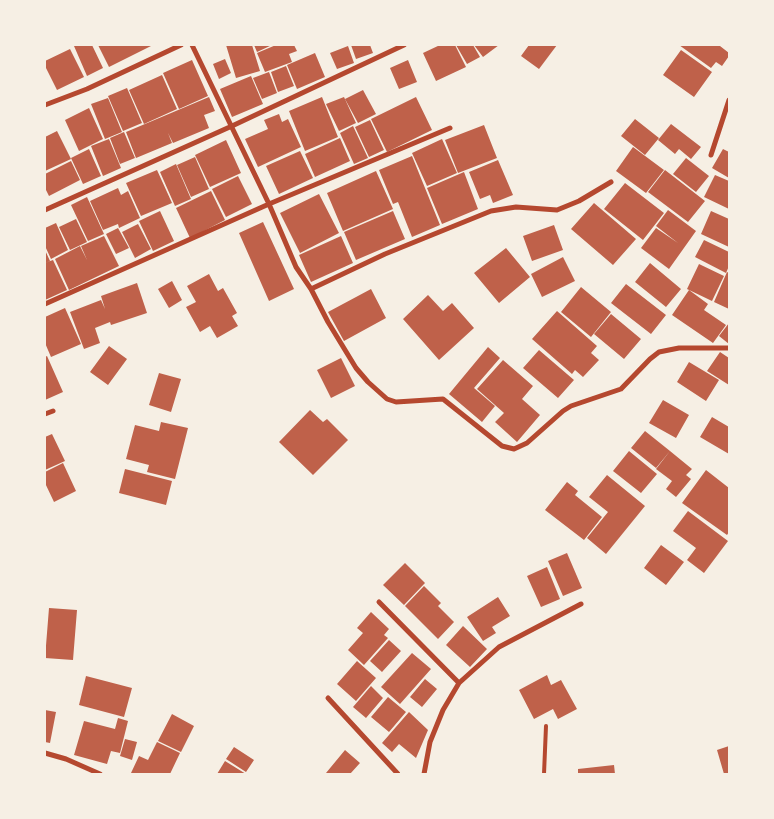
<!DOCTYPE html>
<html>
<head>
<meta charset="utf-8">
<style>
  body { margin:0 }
  #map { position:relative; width:774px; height:819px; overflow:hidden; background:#f6efe4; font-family:"IBM Plex Sans",sans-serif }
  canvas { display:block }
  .frame { position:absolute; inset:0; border:46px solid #f6efe4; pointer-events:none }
</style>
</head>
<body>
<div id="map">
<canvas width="774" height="819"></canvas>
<div class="frame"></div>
</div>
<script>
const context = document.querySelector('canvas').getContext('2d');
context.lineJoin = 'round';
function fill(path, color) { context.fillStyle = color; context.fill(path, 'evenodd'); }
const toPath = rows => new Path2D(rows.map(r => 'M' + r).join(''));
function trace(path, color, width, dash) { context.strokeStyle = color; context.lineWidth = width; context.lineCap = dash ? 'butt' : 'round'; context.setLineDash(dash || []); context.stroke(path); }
const building = toPath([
  [77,45,92,45,103,68,87,76,74,46],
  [98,45,153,45,109,67],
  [226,45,252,45,260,71,236,78],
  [254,45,272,45,257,52],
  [276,45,294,45,297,51,289,54,292,62,265,72,257,53],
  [351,45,370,45,373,53,356,59],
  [440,45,455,45,466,67,436,81,423,53],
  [456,45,473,45,480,57,467,64],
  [474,45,499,45,483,57],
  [529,45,557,45,539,69,521,56],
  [679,45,721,45,720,46,729,53,729,56,722,66,716,62,711,68],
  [348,46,354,63,337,69,330,53],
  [70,49,84,77,57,90,45,66,45,61],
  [681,50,712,72,694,97,663,75],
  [315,53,325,77,297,89,287,65],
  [225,59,231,73,219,79,213,64],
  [192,60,208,96,179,109,163,73],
  [408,60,417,82,399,89,390,68],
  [286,66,294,86,278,92,271,72],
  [269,72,277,93,262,99,253,78],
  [162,75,177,109,144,124,129,90],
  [251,76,263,104,232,117,220,89],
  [127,88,142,123,123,131,108,96],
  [363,90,376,114,358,123,345,99],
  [209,97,215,111,204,115,209,128,173,143,168,133,172,143,136,158,126,132],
  [322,97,338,137,305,151,289,111],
  [344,97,356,123,339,131,326,104],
  [416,97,432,130,387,152,371,119],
  [108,98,122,132,105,139,91,104],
  [89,108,103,139,79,151,65,120],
  [279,114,282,122,288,119,301,147,258,167,245,139,268,129,264,120],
  [635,119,659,138,645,155,621,136],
  [370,120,384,150,369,157,355,127],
  [671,124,701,147,691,159,679,149,675,154,658,140],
  [484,125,497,158,458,173,445,140],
  [353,126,368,158,354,164,340,133],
  [57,131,71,159,45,171,45,137],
  [124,132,135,158,120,164,110,138],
  [340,138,350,161,315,177,305,154],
  [109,139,121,168,103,176,91,146],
  [442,139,457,173,427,186,412,153],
  [226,140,241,173,210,187,195,155],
  [633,147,664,170,646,193,616,171],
  [89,149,101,176,83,184,71,158],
  [723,149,729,152,729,178,712,168],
  [300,151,313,178,279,194,266,166],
  [412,156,440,225,412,237,398,202,393,204,379,170],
  [195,157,209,189,191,197,177,165],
  [686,158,709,176,696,192,673,174],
  [498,160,513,195,493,203,490,195,480,199,469,172],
  [71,161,80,180,49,196,45,188,45,174],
  [176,164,191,199,175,206,160,172],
  [157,170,172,203,141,216,126,183],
  [665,170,705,201,688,222,648,192],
  [376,171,393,209,343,231,327,193],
  [464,172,478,209,442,224,427,188],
  [715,175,729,181,729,209,704,197],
  [238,176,252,204,226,217,212,189],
  [625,183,664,213,643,240,604,209],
  [118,188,121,195,128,191,140,218,119,228,118,224,103,230,90,201],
  [211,191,225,220,190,238,176,208],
  [319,194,339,233,300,253,280,213],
  [87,197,104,234,88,241,71,205],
  [594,203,636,239,613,265,571,229],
  [668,210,696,231,669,269,641,248,656,228,678,243,656,226],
  [160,211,174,241,153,251,139,221],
  [393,211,405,239,356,260,344,232],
  [711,211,729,219,729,247,701,234],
  [76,219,87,242,70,250,59,227],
  [263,222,294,289,269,301,239,233],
  [56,223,68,250,51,259,45,246,45,228],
  [138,224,151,249,135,258,122,232],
  [554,225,563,250,532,261,523,236],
  [118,228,129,248,116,254,106,234],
  [104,236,119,266,69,290,55,259,80,246,87,260,81,246],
  [341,236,353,263,311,282,299,255],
  [704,240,729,252,729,266,726,273,695,257],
  [506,248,530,277,499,303,474,273],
  [45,250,50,261,45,263],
  [563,257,575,281,542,297,531,274],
  [53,260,67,290,45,300,45,263],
  [650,263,681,289,666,307,635,282],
  [699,264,724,276,712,301,687,289],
  [727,272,729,273,729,309,714,302],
  [209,274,218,291,223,288,237,313,232,316,238,326,217,338,210,326,200,332,186,307,196,302,187,286],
  [172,281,182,300,169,308,158,289],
  [137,283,147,313,111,325,110,322,95,328,100,343,84,349,70,312,101,300,105,309,101,296],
  [626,284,666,315,651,334,611,303],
  [581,287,611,312,591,337,561,312],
  [371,289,386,318,344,341,328,312],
  [689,290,708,304,704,310,726,325,713,343,672,315],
  [428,295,443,311,452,303,474,328,439,360,403,319],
  [65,308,81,344,51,357,45,343,45,317],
  [557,311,597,346,591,353,599,360,583,377,575,370,572,374,532,339],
  [611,314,641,339,624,359,594,334],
  [729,323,729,344,719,336],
  [109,346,127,359,108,385,90,372],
  [488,347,500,358,474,388,495,406,482,422,449,394],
  [539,350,574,380,558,398,523,368],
  [720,352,729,358,729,385,707,371],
  [47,356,63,392,45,400,45,357],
  [341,358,355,386,331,398,317,370],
  [503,360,533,386,522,399,540,415,517,442,495,422,504,413,477,389],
  [689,362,719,380,706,401,677,382],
  [159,373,181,379,171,412,149,405],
  [663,400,689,415,676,438,649,423],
  [310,410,323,422,327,419,348,440,313,475,279,442],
  [712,417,729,427,729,454,700,437],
  [161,422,188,428,175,479,147,472,149,465,126,459,135,425,159,431],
  [645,431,670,451,656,468,631,448],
  [52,434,65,461,45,470,45,437],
  [629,451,657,474,641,493,613,471],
  [670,451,692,469,686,475,691,479,676,497,666,489,672,481,656,469],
  [63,463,76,491,54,502,45,483,45,472],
  [125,469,172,481,166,505,119,493],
  [706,470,729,488,729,532,727,535,682,503],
  [607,475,645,506,606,554,587,538,608,512,589,497],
  [567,482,578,491,575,495,602,517,584,540,545,510],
  [688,511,728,541,704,573,687,560,696,548,673,531],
  [661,545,684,562,666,585,644,568],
  [567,553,582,588,563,596,548,561],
  [405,563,425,583,404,605,383,585],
  [547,567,560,599,541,607,527,576],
  [424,586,441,603,438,606,454,622,438,639,405,606],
  [498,597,510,616,492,627,496,633,483,641,467,617],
  [49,608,77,610,73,660,45,658],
  [371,612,389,629,384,635,388,638,364,665,348,650,363,633,357,628],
  [463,626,487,649,470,667,446,645],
  [389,640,401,651,382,672,370,661],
  [412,653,431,669,400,704,381,687],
  [357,661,376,678,356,701,337,684],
  [547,675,551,685,561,680,577,709,558,719,553,709,534,719,519,690],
  [86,676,132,688,124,717,79,705],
  [425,679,437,689,422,707,410,697],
  [371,686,383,698,366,718,353,707],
  [388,697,406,712,389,732,371,717],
  [45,710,56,712,50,743,45,742],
  [409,712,428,730,416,758,399,744,392,752,382,743],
  [172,714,194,726,181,752,158,741],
  [118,718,128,721,120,753,111,751,107,764,74,755,84,721,115,729],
  [125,739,137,742,132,760,120,756],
  [157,742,180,753,170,774,131,773,139,756,148,760],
  [729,746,729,774,724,774,717,750],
  [234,747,254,760,246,772,226,759],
  [345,750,360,763,350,774,327,774,326,773],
  [225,761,246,774,217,774],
  [614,765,615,774,578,774,578,769]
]);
const service = toPath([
  [544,774,546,726]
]);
const minor = toPath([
  [192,45,269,204,296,267,311,289,328,322,356,368,368,382,387,399,396,402,443,399,502,446,514,449,527,443,563,411,571,406,621,389,650,359,659,352,679,348,729,348],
  [45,105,87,89,181,45],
  [711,155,729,100],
  [45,210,232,126,404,45],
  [311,289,385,254,491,211,516,207,557,210,579,201,611,182],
  [45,304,269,204,450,128],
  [45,414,53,411],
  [379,602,459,683],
  [328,698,398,774],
  [45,753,66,759,100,774],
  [424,774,430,742,443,710,459,683,499,647,581,604]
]);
fill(building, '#bf614a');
trace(service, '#b5482f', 4);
trace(minor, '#b5482f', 5);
</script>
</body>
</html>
